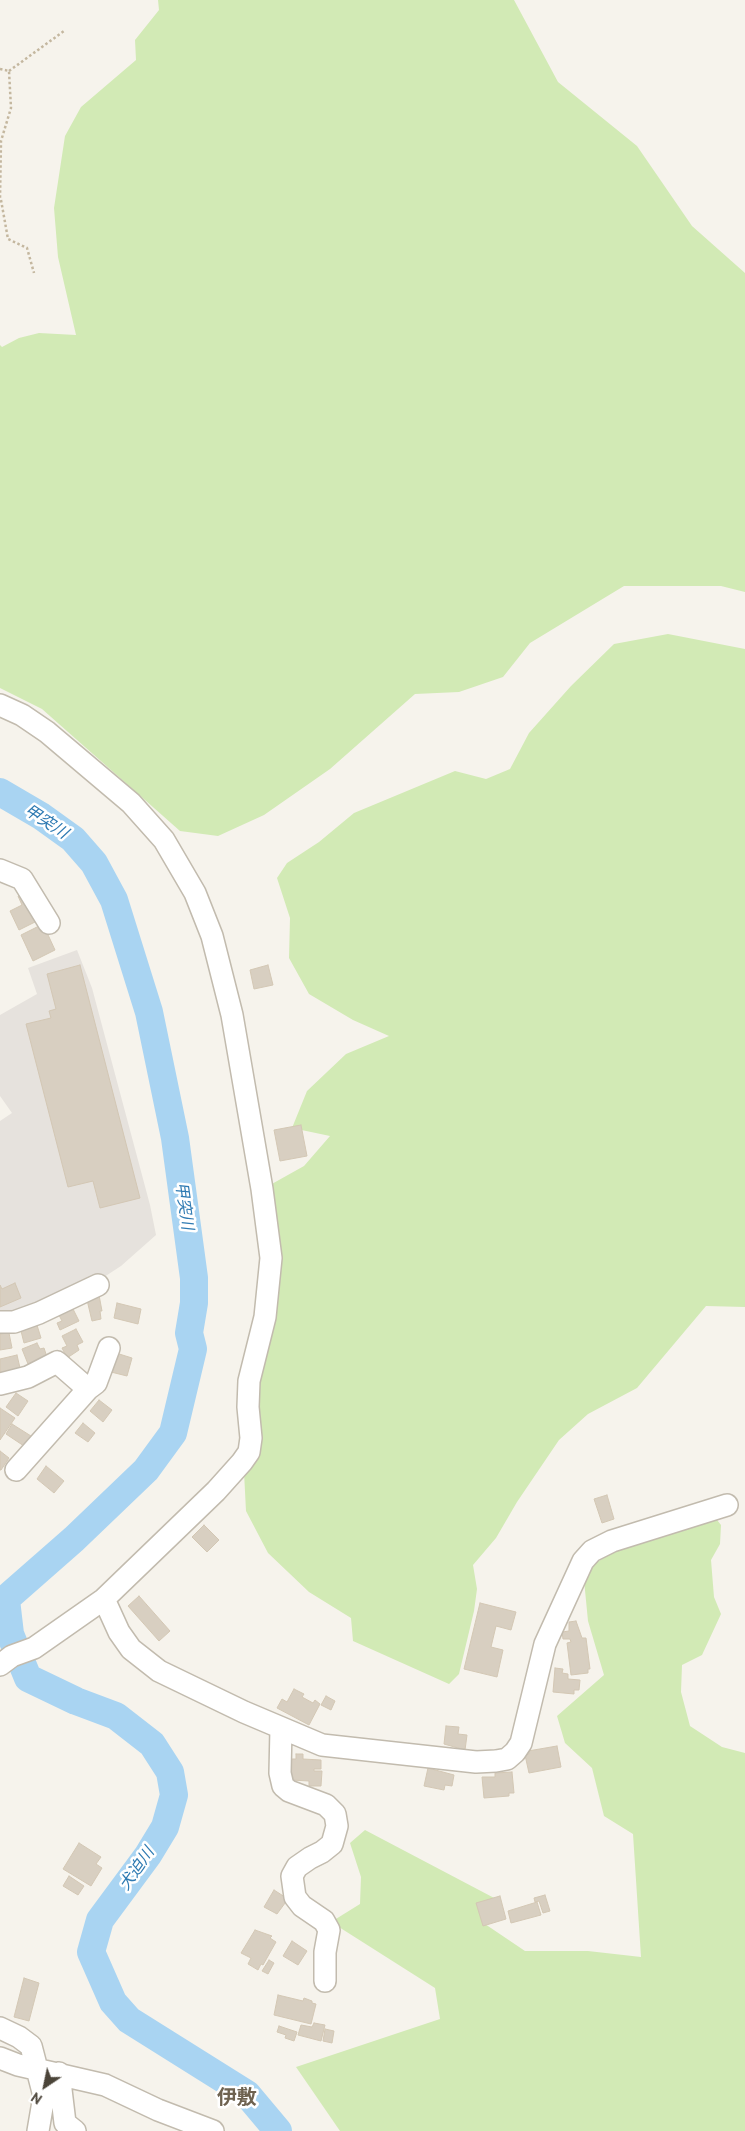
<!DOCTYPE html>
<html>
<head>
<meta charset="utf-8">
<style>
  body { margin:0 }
  #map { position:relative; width:745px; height:2131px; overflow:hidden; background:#f6f3ec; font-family:"PT Sans",sans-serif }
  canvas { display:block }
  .north { position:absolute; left:20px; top:2061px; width:50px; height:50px; -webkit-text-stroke:4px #fff; paint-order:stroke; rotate:214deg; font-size:14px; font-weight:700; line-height:20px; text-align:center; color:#4b4439 }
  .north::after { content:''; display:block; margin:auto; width:18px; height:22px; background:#4b4439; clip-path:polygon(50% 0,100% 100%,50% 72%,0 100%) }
</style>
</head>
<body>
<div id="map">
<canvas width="745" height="2131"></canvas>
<div class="north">N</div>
</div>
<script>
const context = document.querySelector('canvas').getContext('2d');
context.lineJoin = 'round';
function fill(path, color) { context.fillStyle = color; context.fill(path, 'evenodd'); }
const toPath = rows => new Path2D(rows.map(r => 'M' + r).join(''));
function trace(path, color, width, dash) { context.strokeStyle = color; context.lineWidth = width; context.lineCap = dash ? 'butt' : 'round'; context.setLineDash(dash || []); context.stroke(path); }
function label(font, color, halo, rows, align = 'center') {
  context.font = font + ' "PT Sans","Noto Sans JP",sans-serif'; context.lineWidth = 5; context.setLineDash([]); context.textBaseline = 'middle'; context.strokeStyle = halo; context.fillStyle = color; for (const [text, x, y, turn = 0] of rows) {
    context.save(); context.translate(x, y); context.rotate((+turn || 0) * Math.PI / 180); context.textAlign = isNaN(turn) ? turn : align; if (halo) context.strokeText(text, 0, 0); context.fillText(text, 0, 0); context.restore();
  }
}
const industrial = toPath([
  [77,950,92,988,150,1205,156,1235,121,1266,101,1279,0,1317,0,1121,12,1113,0,1096,0,1015,37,994,28,968]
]);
const green = toPath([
  [158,0,514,0,558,82,637,146,692,226,745,273,745,592,721,586,624,586,530,643,503,677,459,692,415,694,330,769,264,815,218,836,180,831,42,709,0,688,0,345,2,347,19,338,39,333,76,335,58,257,54,208,65,136,81,107,136,60,135,40,159,10],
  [668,634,745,649,745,1307,706,1306,637,1388,588,1414,559,1440,517,1502,496,1538,473,1565,477,1589,474,1611,459,1674,449,1684,353,1641,351,1618,309,1592,268,1553,246,1511,244,1472,277,1286,277,1220,270,1185,304,1166,330,1136,292,1128,307,1091,346,1054,389,1036,353,1020,309,994,289,958,290,918,277,878,287,863,319,842,354,813,455,771,486,779,510,769,529,733,571,686,614,644],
  [713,1515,721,1525,720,1544,711,1560,714,1597,721,1614,702,1655,682,1665,681,1692,690,1726,722,1747,745,1753,745,2131,340,2131,296,2067,440,2019,435,1988,331,1922,360,1904,361,1877,350,1843,365,1830,498,1900,482,1922,525,1951,588,1951,641,1957,633,1834,604,1816,592,1768,565,1743,557,1716,604,1675,588,1621,584,1580,594,1564,618,1549]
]);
const river = toPath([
  [0,792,41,816,73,839,94,863,114,900,149,1012,175,1138,194,1278,194,1303,189,1333,193,1349,173,1433,146,1470,74,1539,0,1604],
  [6,1600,10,1634,28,1678,76,1701,116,1716,152,1744,170,1772,174,1795,165,1827,148,1855,100,1920,91,1952,113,2002,129,2020,247,2094,278,2131]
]);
const building = toPath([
  [25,893,39,920,19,930,10,911,22,905,18,896,25,893],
  [43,924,55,950,33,961,21,935,43,924],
  [80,965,140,1198,100,1208,93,1181,68,1187,26,1024,51,1018,49,1011,56,1009,47,974,80,965],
  [268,965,273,985,254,989,250,970,268,965],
  [301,1125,307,1156,280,1161,274,1130,301,1125],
  [15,1283,21,1298,0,1307,0,1285,2,1289,15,1283],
  [99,1295,102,1311,100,1311,101,1319,92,1321,87,1300,99,1295],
  [117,1303,141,1309,138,1324,114,1318,117,1303],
  [67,1309,68,1311,73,1309,79,1321,60,1330,57,1323,62,1321,58,1313,67,1309],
  [36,1322,41,1338,24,1343,20,1327,36,1322],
  [76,1329,83,1342,77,1345,79,1350,67,1358,62,1348,67,1346,62,1336,76,1329],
  [9,1333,12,1348,0,1350,0,1334,9,1333],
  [37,1343,40,1349,44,1348,47,1357,28,1364,22,1349,37,1343],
  [116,1353,132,1358,127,1376,111,1372,116,1353],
  [17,1355,20,1368,0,1373,0,1359,17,1355],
  [16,1393,28,1401,18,1416,6,1407,16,1393],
  [99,1400,112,1410,103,1422,90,1411,99,1400],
  [0,1408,15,1418,0,1440,0,1408],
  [83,1423,95,1433,88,1442,75,1433,83,1423],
  [12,1424,31,1436,24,1446,6,1434,12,1424],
  [0,1451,9,1458,1,1470,0,1470,0,1451],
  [46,1466,64,1481,54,1493,37,1479,46,1466],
  [607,1495,614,1519,602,1523,594,1499,607,1495],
  [204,1525,219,1540,207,1552,192,1537,204,1525],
  [139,1596,170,1631,159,1641,128,1606,139,1596],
  [480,1603,516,1612,511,1630,496,1626,491,1647,503,1650,497,1677,464,1669,480,1603],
  [576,1621,582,1638,586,1638,590,1669,588,1669,588,1673,571,1675,567,1643,571,1642,570,1639,563,1639,562,1632,569,1631,569,1622,576,1621],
  [555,1668,563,1669,562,1673,568,1674,568,1679,580,1680,579,1690,574,1690,574,1694,553,1692,555,1668],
  [294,1689,304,1694,302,1697,313,1703,315,1700,320,1704,309,1725,277,1708,282,1699,287,1702,294,1689],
  [326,1696,335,1701,331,1710,321,1705,326,1696],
  [446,1726,459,1727,458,1734,467,1735,465,1750,444,1744,446,1726],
  [557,1746,561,1767,529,1773,525,1755,529,1754,528,1751,557,1746],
  [296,1754,303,1754,303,1759,321,1760,321,1769,314,1769,314,1771,322,1771,321,1786,309,1786,309,1781,291,1780,291,1759,296,1759,296,1754],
  [428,1768,454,1775,452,1786,445,1785,444,1790,424,1786,428,1768],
  [512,1772,514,1793,509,1793,509,1796,484,1798,482,1777,495,1777,495,1773,512,1772],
  [79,1843,101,1857,96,1864,102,1868,91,1886,63,1869,79,1843],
  [69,1876,84,1886,78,1895,63,1886,69,1876],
  [274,1890,288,1899,277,1914,264,1907,274,1890],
  [545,1895,550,1911,543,1913,539,1901,535,1902,534,1898,545,1895],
  [500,1896,506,1919,483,1926,476,1903,500,1896],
  [537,1902,541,1915,511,1923,508,1911,537,1902],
  [255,1930,272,1936,270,1938,276,1942,263,1965,261,1964,258,1970,248,1964,251,1958,241,1953,255,1930],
  [292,1941,307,1951,298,1965,283,1956,292,1941],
  [269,1960,274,1963,268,1974,262,1971,269,1960],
  [24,1978,39,1983,29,2021,14,2017,24,1978],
  [278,1995,303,2001,304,1998,312,2001,312,2003,316,2004,311,2024,274,2015,278,1995],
  [314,2023,325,2025,321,2041,298,2035,301,2025,312,2027,314,2023],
  [279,2026,297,2032,294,2041,285,2038,286,2035,277,2032,279,2026],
  [325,2029,334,2031,332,2043,323,2041,325,2029]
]);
const path = toPath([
  [0,69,9,71,11,108,1,141,0,200],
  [9,71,64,31],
  [1,200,8,239,27,248,34,273]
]);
const minor = toPath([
  [0,705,22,715,47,732,131,803,164,840,195,893,212,936,232,1015,262,1189,271,1258,265,1317,249,1381,248,1407,251,1438,249,1452,242,1462,216,1491,104,1599,34,1648,12,1656,0,1665],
  [0,870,22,879,49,923],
  [0,1322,14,1322,39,1313,98,1285],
  [0,1384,28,1377,57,1362,88,1389,16,1470],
  [88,1389,96,1383,109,1348],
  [104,1599,119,1632,131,1649,159,1671,244,1712,322,1745,476,1762,496,1761,507,1759,515,1752,521,1743,545,1644,583,1561,592,1551,612,1541,727,1505],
  [281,1728,280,1773,283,1786,289,1791,326,1805,335,1814,337,1826,332,1844,322,1852,310,1858,297,1867,292,1876,295,1897,302,1906,324,1921,329,1930,325,1952,325,1981],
  [0,2028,19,2037,31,2046,44,2096,38,2131],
  [0,2058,18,2065,105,2085,158,2110,213,2131],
  [59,2073,65,2123,75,2131]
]);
const waterNames = [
  ["甲突川",46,822,33],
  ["甲突川",184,1206,82],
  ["犬迫川",137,1869,-55]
];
const districtNames = [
  ["伊敷",237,2098]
];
fill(industrial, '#e6e2dd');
fill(green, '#d2eab5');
trace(river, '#a9d4f2', 28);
fill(building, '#d8cfc1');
trace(building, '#d3c7b4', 1);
trace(minor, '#c2bbae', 24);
trace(path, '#c4b79f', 2.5, [2.5, 2.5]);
trace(minor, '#fff', 21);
label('italic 16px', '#2e7ab2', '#fff', waterNames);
label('bold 20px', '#6e6250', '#fff', districtNames);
</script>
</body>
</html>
